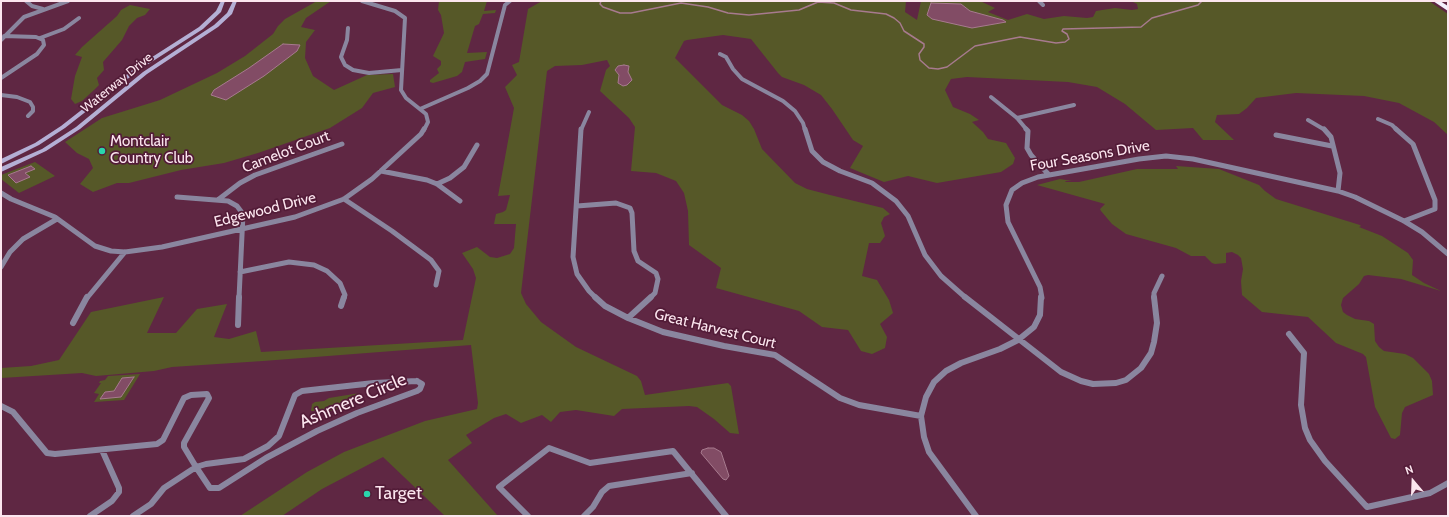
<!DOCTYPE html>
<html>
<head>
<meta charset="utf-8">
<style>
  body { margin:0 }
  #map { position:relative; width:1449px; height:517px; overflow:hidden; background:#5f2743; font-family:Cabin,sans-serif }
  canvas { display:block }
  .frame { position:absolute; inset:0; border:2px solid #fce6ef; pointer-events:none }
  .north { position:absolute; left:1393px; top:461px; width:40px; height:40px; -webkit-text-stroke:3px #531c38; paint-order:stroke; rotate:341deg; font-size:11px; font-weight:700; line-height:16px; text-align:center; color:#fce6ef }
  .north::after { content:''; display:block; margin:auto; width:14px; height:18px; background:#fce6ef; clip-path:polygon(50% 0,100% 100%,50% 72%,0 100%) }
</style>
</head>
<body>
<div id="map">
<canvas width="1449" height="517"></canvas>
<div class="frame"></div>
<div class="north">N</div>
</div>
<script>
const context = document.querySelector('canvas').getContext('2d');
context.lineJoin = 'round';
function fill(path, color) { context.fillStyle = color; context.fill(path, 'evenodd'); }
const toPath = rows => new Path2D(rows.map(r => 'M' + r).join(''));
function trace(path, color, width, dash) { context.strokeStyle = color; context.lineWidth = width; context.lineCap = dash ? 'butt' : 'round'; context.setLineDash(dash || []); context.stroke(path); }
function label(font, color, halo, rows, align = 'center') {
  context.font = font + ' Cabin,sans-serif'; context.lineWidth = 3.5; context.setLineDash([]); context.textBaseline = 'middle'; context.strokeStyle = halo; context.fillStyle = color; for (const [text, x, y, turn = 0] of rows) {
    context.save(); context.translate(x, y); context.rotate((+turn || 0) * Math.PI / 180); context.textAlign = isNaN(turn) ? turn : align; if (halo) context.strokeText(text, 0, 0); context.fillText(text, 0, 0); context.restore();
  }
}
const green = toPath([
  [317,1,331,1,306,18,301,27,315,30,306,42,305,58,313,76,334,90,367,75,393,74,395,87,373,93,362,108,330,128,258,153,224,163,181,170,129,183,117,183,93,192,80,184,93,168,89,159,77,153,65,142,102,118,160,100,217,73,245,56,273,34,278,26,285,19],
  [439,1,487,1,484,11,496,10,495,13,483,14,479,24,475,26,467,53,487,52,485,59,465,62,462,72,457,76,433,83,430,82,430,80,439,73,437,69,441,65,441,61,433,56,444,33,441,15,438,10],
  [542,1,906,1,905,12,917,20,921,1,980,1,995,8,988,12,1008,20,1027,14,1044,19,1064,16,1087,18,1093,17,1096,11,1115,8,1132,10,1138,9,1137,4,1131,1,1429,1,1448,14,1448,135,1434,122,1399,103,1364,96,1296,93,1256,98,1247,108,1239,114,1217,115,1215,122,1234,140,1203,140,1193,128,1156,130,1125,104,1097,87,1068,82,967,77,951,79,945,90,953,107,970,114,979,120,972,122,983,132,988,139,1006,143,1015,158,1013,164,1001,172,937,183,908,176,884,182,850,168,863,146,853,140,832,109,821,95,804,85,782,77,778,73,751,39,723,35,687,40,684,41,675,58,722,105,742,115,749,121,754,129,762,149,795,183,807,189,830,195,883,208,890,214,884,217,881,223,885,236,880,243,869,243,862,276,877,280,889,300,893,313,880,324,887,337,885,348,872,354,861,351,848,330,822,327,799,311,716,288,721,268,689,245,688,211,684,193,676,181,656,173,631,171,635,127,629,118,600,91,606,70,610,66,607,60,582,65,555,66,547,71,521,293,526,304,541,322,576,347,637,376,641,381,645,395,728,383,731,386,739,434,730,433,714,419,697,407,689,406,622,409,614,416,576,410,560,412,551,422,542,415,521,423,506,414,494,418,466,435,472,443,448,460,498,516,445,516,383,457,322,489,282,516,240,516,307,472,344,452,425,421,477,409,478,403,471,345,263,361,172,367,154,371,96,376,82,373,1,378,1,368,31,366,59,360,91,312,164,297,147,333,176,333,197,309,227,304,214,337,229,339,256,331,261,352,463,340,476,278,473,269,462,253,477,247,490,257,497,258,510,254,514,248,516,224,494,224,496,214,503,212,506,210,510,195,498,196,514,108,505,87,517,75,512,65,519,62,528,9],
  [130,5,150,9,145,15,137,18,129,26,122,40,103,62,104,70,97,78,99,85,94,90,82,101,75,104,71,99,75,76,82,57,75,55,82,47,117,16,121,10],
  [35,162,55,176,19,193,1,179,1,175],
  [1176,166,1219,169,1259,185,1265,191,1276,199,1360,225,1361,226,1359,227,1382,236,1408,253,1413,260,1412,275,1424,283,1441,291,1401,279,1368,275,1364,276,1359,284,1343,298,1341,305,1343,312,1347,315,1355,319,1369,321,1374,324,1375,341,1379,347,1384,351,1405,354,1413,358,1429,374,1432,381,1433,395,1405,407,1402,413,1400,435,1395,439,1391,438,1375,407,1366,357,1363,354,1336,343,1308,317,1262,312,1242,295,1241,281,1243,269,1241,258,1238,255,1232,252,1226,253,1226,263,1215,264,1212,263,1205,256,1191,256,1176,248,1126,234,1112,224,1101,211,1100,209,1105,204,1037,185,1060,179,1072,181,1065,181,1066,182,1079,182,1137,169,1178,169],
  [140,374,124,400,94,402,99,394,94,393,101,383,99,383,100,381,105,380,108,376],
  [360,393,359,401,344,406,334,411,311,411,312,404,315,402,324,401,329,398]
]);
const water = toPath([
  [931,3,961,4,970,11,1003,20,1006,22,972,28,932,19,927,15,931,3],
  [283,44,300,45,297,51,264,76,226,100,211,95,214,90,249,68,283,44],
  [624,65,629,66,628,72,632,80,627,85,623,86,618,83,619,75,615,70,618,66,624,65],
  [31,166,35,169,25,173,30,177,16,183,8,175,31,166],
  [134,377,121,397,100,399,105,392,114,391,122,378,134,377],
  [708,448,714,448,721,452,729,476,726,480,723,479,701,453,702,450,708,448]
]);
const stream = toPath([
  [601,1,600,4,603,7,620,13,631,13,681,3,708,7,728,13,749,15,799,10,818,2,834,3,851,10,886,14,894,18,900,23,904,31,924,44,924,47,919,54,920,60,929,68,938,69,947,67,975,46,1020,37,1056,43,1065,42,1069,39,1067,34,1062,31,1063,29,1141,27,1152,18,1198,5,1202,1]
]);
const minorFar2 = toPath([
  [26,1,32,6,43,9],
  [362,1,395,11,405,18,401,90,406,98,426,114,428,122,424,130],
  [1039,1,1043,5],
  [348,28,347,40,341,57,345,65,353,70,369,73,402,70],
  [40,38,64,29,79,18],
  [1,40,24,17,68,1],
  [720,54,726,57,733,69,742,79,783,101,795,111,803,123,805,130],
  [1,78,37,54,44,45,43,40,36,37,4,36],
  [1,95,17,97,30,102,33,107,33,111,28,116],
  [991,97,1017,118,1027,130],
  [420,109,468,88,480,81,487,74,505,5,510,1],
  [1017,118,1074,105],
  [1378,119,1392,125,1397,130],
  [1308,120,1325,130],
  [581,130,589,112]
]);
const minorFar1 = toPath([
  [581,129,573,257,577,274,589,291,596,298],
  [805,129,812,151,823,162,840,171,872,183,896,201,908,216,925,255,941,276,966,298],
  [1026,129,1028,131,1027,148,1031,155,1049,175],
  [1324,129,1331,137,1340,173,1338,191],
  [1396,129,1413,144,1435,200,1435,209,1404,221],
  [1276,135,1332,146],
  [381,171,427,180,437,184,460,201],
  [437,184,450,178,464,167,477,145],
  [1,193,11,199,55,217,95,246,111,251,125,252,162,247,295,217,344,199,372,179,421,134,424,129],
  [177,197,228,201,237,206,243,214,239,298],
  [219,199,240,183,255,175,342,144],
  [344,199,392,231,431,260,439,271,436,285],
  [577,206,616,203,630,208,632,213,634,251,638,261,656,273,658,279,655,293,650,298],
  [1,267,10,252,23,239,57,219],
  [240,272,289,262,314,265,327,271,340,283,345,295,344,298],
  [87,298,125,252],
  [1042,298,1040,287,1008,222,1006,205,1012,190,1022,183,1038,177,1139,159,1166,156,1193,159,1338,191,1355,197,1404,221,1422,232,1448,254],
  [1154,298,1154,293,1162,276]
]);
const minor = toPath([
  [595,297,605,306,628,318,663,332,724,346,775,355,840,398,859,405,921,416],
  [965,297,1061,372,1081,381,1093,384,1116,383,1126,380,1141,368,1151,353,1154,342,1157,323,1154,297],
  [341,306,344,297],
  [628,318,651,297],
  [73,323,87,297],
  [238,325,239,297],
  [1289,334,1304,353,1301,405,1305,428,1310,440,1325,461,1367,507,1430,493,1448,483],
  [417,381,422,384,420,389,417,391,357,413,317,431,266,458,219,488,210,488,196,467,206,464,244,459,268,446,279,436,295,395,302,391,374,383,417,381],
  [1,406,13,412,47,453,55,454,157,444,163,440,184,398,191,395,207,394,209,398,184,443,184,447,196,467,164,488,151,504,133,516],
  [90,516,112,501,119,492,119,488,102,450],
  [528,516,499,487,549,448,590,463,673,451,726,516],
  [584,516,593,507,602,492,609,486,692,473],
  [976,516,929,452,924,437,921,416,926,397,934,382,946,371,961,363,1000,349,1018,340,1034,327,1040,315,1041,297]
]);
const secondary = toPath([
  [221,1,225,1,221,12,203,29,139,70,65,128,39,145,1,164,1,159,35,143,61,126,135,68,199,27,216,11,221,1],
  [233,1,237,1,232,14,218,27,147,74,80,129,46,151,1,172,1,167,42,149,76,127,143,72,214,25,227,13,233,1]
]);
const motorway = toPath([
  [1433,1,1440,1,1448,6,1448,11,1433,1]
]);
const markers = [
  [102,151,4,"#2ad5ac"],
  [367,494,4,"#2ad5ac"]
];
const farStreetnames = [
  ["Waterway Drive",117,83,-39]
];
const poiNames = [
  ["Montclair",110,142],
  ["Country Club",110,159]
];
const streetNames = [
  ["Camelot Court",286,152,-21],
  ["Four Seasons Drive",1090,156,-10],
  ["Edgewood Drive",265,210,-14],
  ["Great Harvest Court",715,329,14]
];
const nearStreetnames = [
  ["Ashmere Circle",353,401,-23]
];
const nearPoinames = [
  ["Target",375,494]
];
fill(green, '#565828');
fill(water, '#824c65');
trace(water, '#a77a8e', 1);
trace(stream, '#a77a8e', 1.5);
trace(minorFar2, '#8a869f', 4);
trace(minorFar1, '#8a869f', 5);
trace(minor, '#8a869f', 6);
fill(secondary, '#b4afd5');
fill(motorway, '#f3f1fd');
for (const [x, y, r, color] of markers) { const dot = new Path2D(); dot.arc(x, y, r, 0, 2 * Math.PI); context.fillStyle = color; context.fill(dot); trace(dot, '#531c38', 1.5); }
label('13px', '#fce6ef', '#531c38', farStreetnames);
label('15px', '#fce6ef', '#531c38', poiNames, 'left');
label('15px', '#fce6ef', '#531c38', streetNames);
label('18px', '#fce6ef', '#531c38', nearStreetnames);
label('18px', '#fce6ef', '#531c38', nearPoinames, 'left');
</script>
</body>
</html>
